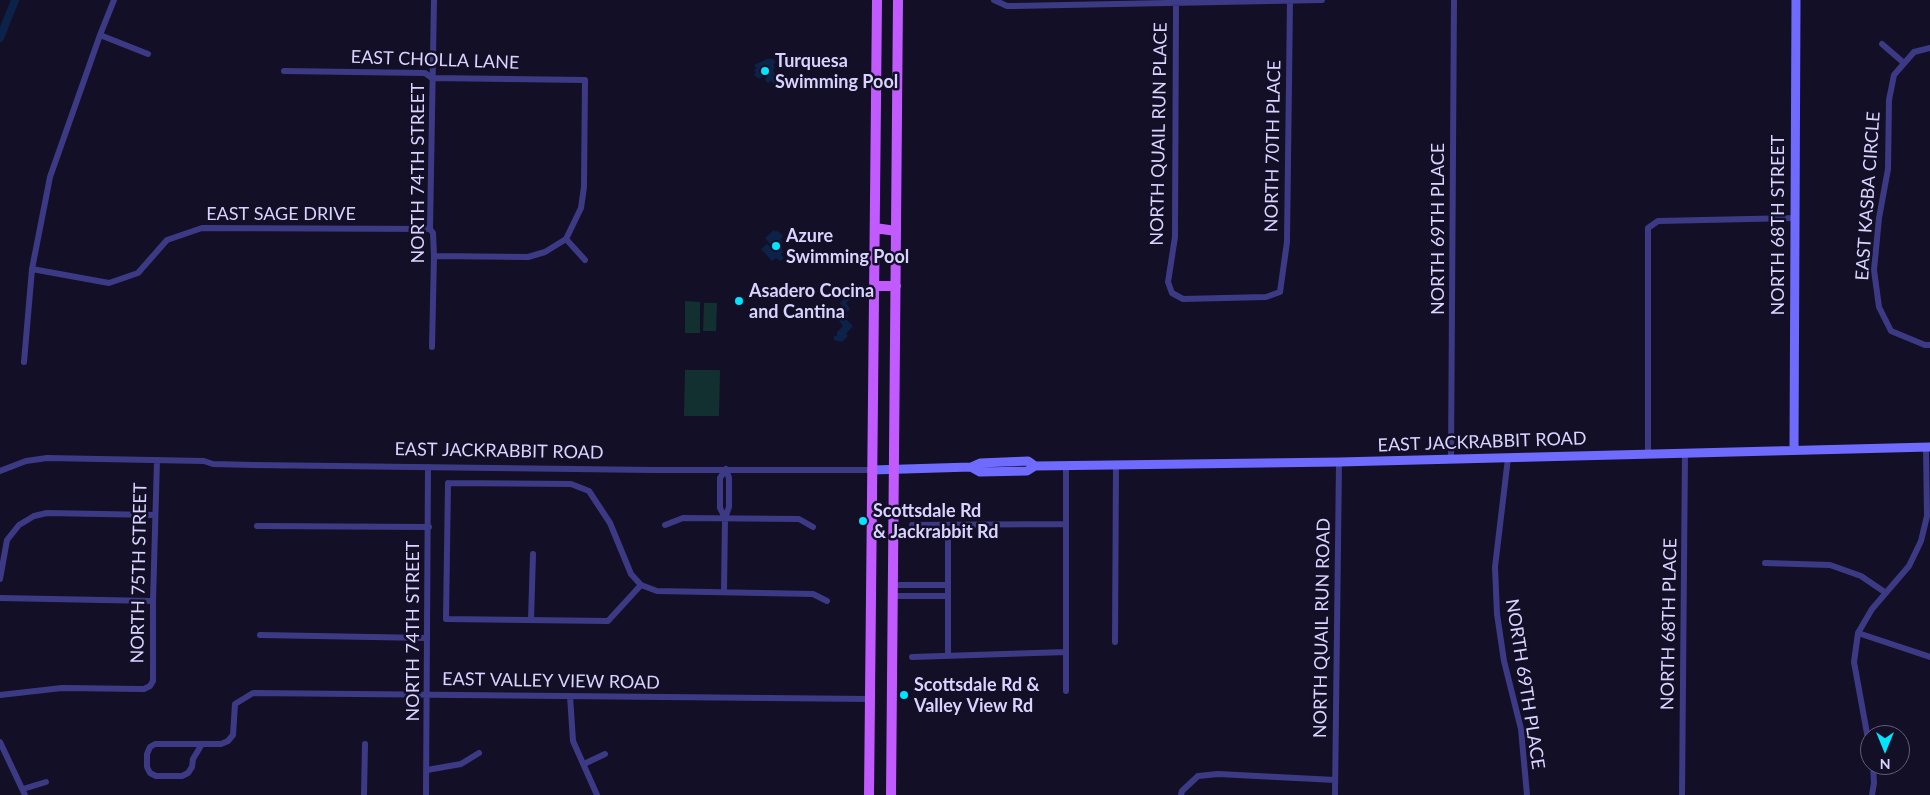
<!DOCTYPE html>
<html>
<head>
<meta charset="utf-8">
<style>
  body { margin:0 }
  #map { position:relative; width:1930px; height:795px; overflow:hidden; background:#130f26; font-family:Lato,sans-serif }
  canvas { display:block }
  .north { position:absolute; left:1860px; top:725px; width:50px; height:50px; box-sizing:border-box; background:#130f26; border:1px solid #625e7d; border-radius:50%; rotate:180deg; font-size:14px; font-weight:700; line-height:20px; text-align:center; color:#d9d4ff }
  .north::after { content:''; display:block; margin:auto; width:18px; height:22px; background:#00e5ff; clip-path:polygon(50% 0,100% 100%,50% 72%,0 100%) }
</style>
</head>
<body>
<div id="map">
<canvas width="1930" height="795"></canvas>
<div class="north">N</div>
</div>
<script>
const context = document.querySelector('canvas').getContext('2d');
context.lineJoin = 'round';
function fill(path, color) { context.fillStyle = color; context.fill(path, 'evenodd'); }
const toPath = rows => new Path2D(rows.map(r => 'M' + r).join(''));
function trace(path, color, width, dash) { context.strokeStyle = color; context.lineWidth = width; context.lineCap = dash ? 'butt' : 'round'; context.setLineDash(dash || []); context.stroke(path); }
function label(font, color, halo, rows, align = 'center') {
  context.font = font + ' Lato,sans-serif'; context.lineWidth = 5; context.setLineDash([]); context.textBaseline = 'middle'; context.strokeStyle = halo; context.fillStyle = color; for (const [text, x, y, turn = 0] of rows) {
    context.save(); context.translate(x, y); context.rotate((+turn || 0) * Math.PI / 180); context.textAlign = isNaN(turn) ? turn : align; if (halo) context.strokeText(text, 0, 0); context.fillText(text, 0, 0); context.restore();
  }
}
const green = toPath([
  [685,301,700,302,700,333,685,333],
  [704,303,717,303,716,331,703,331],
  [685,370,720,370,719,416,684,416]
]);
const water = toPath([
  [767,59,773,59,776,62,773,65,775,67,773,70,779,80,775,85,771,81,768,83,765,80,767,77,764,75,759,79,754,75,756,73,754,70,757,68,754,65],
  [774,230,776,232,777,230,783,236,780,239,783,242,780,244,783,252,781,254,784,258,780,261,776,258,772,261,761,249,767,244,769,246,771,245,765,238],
  [848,295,851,298,846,303,850,309,846,313,848,316,846,319,853,326,846,334,848,336,842,342,834,340,834,336,837,336,837,332,843,326,837,318,834,318,834,312,840,312,844,309,840,303]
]);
const canal = toPath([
  [0,38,15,0]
]);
const street = toPath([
  [994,0,1007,6,1014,6,1322,0],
  [1176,4,1175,237,1168,282,1172,293,1183,299,1266,297,1280,292,1287,242,1290,0],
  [100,35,148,54],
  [1882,44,1904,63],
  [1930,48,1914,52,1894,75,1889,100,1888,169,1879,218,1874,270,1879,307,1891,331,1925,345,1930,345],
  [284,71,425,73,432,78,585,80,584,187,581,208,566,239,545,252,528,257,434,256],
  [566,239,585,260],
  [32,269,109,283,138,273,167,240,202,228,430,229],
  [432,347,434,256,433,233,430,229,434,0],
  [24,362,32,269,50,177,100,35,114,0],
  [1648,454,1648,228,1658,221,1795,218],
  [1451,458,1454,0],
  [1508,458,1495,567,1497,614,1504,661,1521,729,1527,795],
  [1066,466,1066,691],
  [0,471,26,461,47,458,204,461,213,464,254,465,653,470,872,470],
  [448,483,571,484,589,491,610,523,631,574,641,585,608,621,446,619,448,483],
  [725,518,720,508,720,478,726,469],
  [665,525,683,518,799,519,813,527],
  [912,525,1065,524],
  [257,526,429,527],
  [1765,563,1830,565,1861,576,1886,593],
  [0,579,7,540,19,525,34,516,47,513,155,515],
  [641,585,657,591,813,594,827,601],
  [893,585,948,585],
  [724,592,725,518,729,507,729,478,726,469],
  [893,596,948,596],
  [0,598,153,601],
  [531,620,533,554],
  [1858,633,1930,657],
  [260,635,427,638],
  [1115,642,1116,465],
  [948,655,948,526],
  [912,657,1066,652],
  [0,695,62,688,144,689,150,686,153,681,153,601,157,460],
  [570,696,573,741,597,795],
  [0,742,25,795],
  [202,744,193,759,192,767,188,773,182,776,156,776,150,773,147,767,147,754,150,747,155,744,221,744,228,741,233,735,235,704,253,693,870,699],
  [1870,750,1854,662,1858,633,1872,609,1909,566,1921,541,1927,516,1926,447],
  [584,764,605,754],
  [427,770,461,764,479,753],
  [23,789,46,782],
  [364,795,365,744],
  [426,795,428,467],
  [1181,795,1182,791,1198,776,1218,774,1335,780],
  [1335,795,1339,462],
  [1682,795,1685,453],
  [1872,795,1874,783,1873,765]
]);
const secondary = toPath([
  [1794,450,1796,0],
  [971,467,980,463,1028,461,1035,466],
  [872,470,971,467,980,472,1027,471,1035,466,1339,462,1930,447]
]);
const primary = toPath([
  [875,228,896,231],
  [874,286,896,286],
  [869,795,877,0],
  [891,795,898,0]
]);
const markers = [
  [765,71,5,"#00e5ff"],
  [776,246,5,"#00e5ff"],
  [739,301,5,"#00e5ff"],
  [863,521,5,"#00e5ff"],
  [904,695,5,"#00e5ff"]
];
const streetNames = [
  ["EAST CHOLLA LANE",435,60,2],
  ["NORTH QUAIL RUN PLACE",1159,134,-89],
  ["NORTH 70TH PLACE",1273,146,-89],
  ["NORTH 74TH STREET",418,173,-90],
  ["EAST KASBA CIRCLE",1868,196,-86],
  ["EAST SAGE DRIVE",281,214],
  ["NORTH 68TH STREET",1778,225,-90],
  ["NORTH 69TH PLACE",1438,229,-90],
  ["EAST JACKRABBIT ROAD",1482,442,-2],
  ["EAST JACKRABBIT ROAD",499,451,1],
  ["NORTH 75TH STREET",139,573,-89],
  ["NORTH 68TH PLACE",1669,624,-89],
  ["NORTH QUAIL RUN ROAD",1322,628,-89],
  ["NORTH 74TH STREET",413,631,-90],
  ["EAST VALLEY VIEW ROAD",551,681,1],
  ["NORTH 69TH PLACE",1525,684,81]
];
const poiNames = [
  ["Turquesa",775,61],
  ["Swimming Pool",775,82],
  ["Azure",786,236],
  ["Swimming Pool",786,257],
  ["Asadero Cocina",749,291],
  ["and Cantina",749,312],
  ["Scottsdale Rd",873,511],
  ["& Jackrabbit Rd",873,532],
  ["Scottsdale Rd &",914,685],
  ["Valley View Rd",914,706]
];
fill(green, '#12302f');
fill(water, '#0c2248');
trace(canal, '#0c2248', 8);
trace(street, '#3d3a85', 6);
trace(secondary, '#6f6bff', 9);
trace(primary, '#c25bff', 10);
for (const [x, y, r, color] of markers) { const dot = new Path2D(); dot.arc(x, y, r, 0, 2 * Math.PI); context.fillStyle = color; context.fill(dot); trace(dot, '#130f26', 2); }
label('18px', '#d9d4ff', '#130f26', streetNames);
label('bold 18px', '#d9d4ff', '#130f26', poiNames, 'left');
</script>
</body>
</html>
